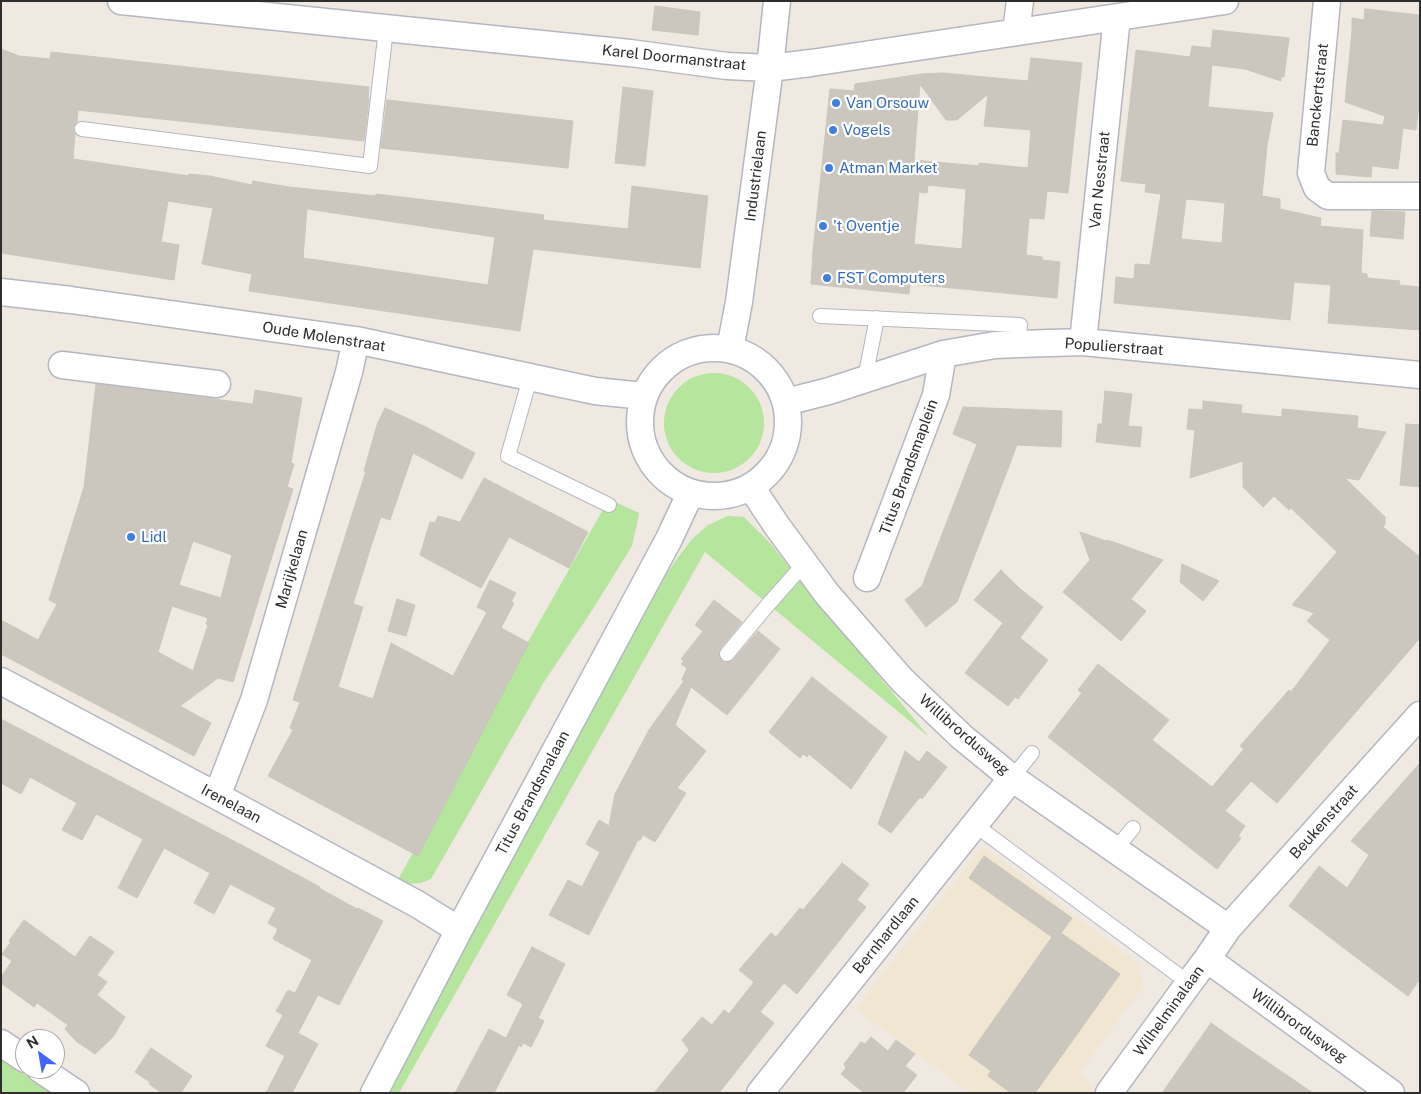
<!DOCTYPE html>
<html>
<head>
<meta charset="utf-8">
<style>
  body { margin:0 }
  #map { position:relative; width:1421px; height:1094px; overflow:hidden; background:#efe9e1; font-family:"Public Sans",sans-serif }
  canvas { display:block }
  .frame { position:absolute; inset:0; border:2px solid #2e2e2e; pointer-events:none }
  .north { position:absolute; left:15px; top:1029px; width:50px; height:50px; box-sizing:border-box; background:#fff; border:1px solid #ababab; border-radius:50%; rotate:328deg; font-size:14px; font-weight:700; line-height:20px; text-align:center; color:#2e2e2e }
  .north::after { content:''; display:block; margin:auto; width:18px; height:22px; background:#4264fb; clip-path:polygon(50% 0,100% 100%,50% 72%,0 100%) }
</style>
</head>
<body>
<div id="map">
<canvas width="1421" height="1094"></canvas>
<div class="frame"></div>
<div class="north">N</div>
</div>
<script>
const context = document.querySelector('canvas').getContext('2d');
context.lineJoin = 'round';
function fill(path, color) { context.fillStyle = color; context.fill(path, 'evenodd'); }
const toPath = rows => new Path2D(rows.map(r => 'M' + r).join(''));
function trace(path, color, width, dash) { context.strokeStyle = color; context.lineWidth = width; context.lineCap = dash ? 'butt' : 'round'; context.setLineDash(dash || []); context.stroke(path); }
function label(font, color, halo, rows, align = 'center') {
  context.font = font + ' "Public Sans",sans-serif'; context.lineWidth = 4.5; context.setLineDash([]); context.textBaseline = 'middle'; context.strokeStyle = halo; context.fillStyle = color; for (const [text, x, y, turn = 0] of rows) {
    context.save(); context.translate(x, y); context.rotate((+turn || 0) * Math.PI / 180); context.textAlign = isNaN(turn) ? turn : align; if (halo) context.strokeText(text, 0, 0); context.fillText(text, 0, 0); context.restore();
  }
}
const education = toPath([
  [983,846,1138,964,1143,986,1080,1072,1094,1089,1091,1093,971,1093,856,1009]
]);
const green = toPath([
  '664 423a50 50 0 1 1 100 0a50 50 0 1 1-100 0Z',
  [609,499,639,513,638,519,632,546,591,612,544,682,431,879,421,883,409,884,399,878,520,656],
  [728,516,744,517,769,542,929,737,705,552,399,1093,362,1093,373,1064,473,881,578,705,676,560,692,539,708,525],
  [1,1058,52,1093,1,1093]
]);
const building = toPath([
  [655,6,700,12,698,35,652,30,655,6],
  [1365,9,1420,15,1420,112,1418,112,1416,130,1403,128,1398,169,1372,166,1371,177,1336,174,1336,153,1339,153,1343,120,1383,125,1385,116,1345,102,1352,31,1352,18,1364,20,1365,9],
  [1213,30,1289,38,1284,77,1281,77,1281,81,1245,69,1212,65,1208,107,1273,113,1267,146,1262,196,1280,199,1280,209,1321,218,1320,226,1363,230,1361,273,1367,274,1367,278,1400,281,1399,285,1420,287,1420,330,1328,323,1331,285,1294,282,1290,320,1114,303,1116,277,1134,279,1135,264,1150,265,1161,194,1145,192,1146,184,1121,181,1136,50,1190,57,1192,46,1211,48,1213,30],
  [1186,199,1225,203,1222,243,1181,239,1186,199],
  [1,49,19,56,50,59,51,52,369,87,368,98,369,98,364,141,78,110,77,122,73,128,75,134,73,159,189,176,189,174,210,176,252,185,253,181,289,187,376,196,376,194,451,203,544,215,543,220,628,229,632,186,708,196,700,268,533,249,520,331,249,291,252,274,202,264,213,208,168,201,161,242,179,245,174,280,1,253,1,49],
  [307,209,495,237,488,285,303,258,307,209],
  [1031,58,1082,63,1068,193,1047,191,1044,219,1029,218,1026,255,1042,257,1042,260,1060,262,1057,298,910,284,909,294,811,284,813,251,830,89,854,91,855,84,921,74,943,73,1028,81,1031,58],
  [920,84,946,120,957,120,988,94,984,126,1031,130,1028,168,979,163,979,166,914,160,920,84],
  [928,185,966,189,962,249,914,244,919,192,927,193,928,185],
  [623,87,653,91,645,166,615,163,623,87],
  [387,100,573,121,568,168,381,148,387,100],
  [1372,211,1405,212,1403,239,1370,236,1372,211],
  [96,384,253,404,255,390,302,398,291,463,294,464,287,487,293,489,233,682,218,678,180,706,211,723,194,756,1,654,1,620,38,640,57,604,49,600,84,487,96,384],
  [193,541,232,555,221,598,179,585,193,541],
  [172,606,208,618,206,624,208,625,193,671,158,652,172,606],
  [1105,391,1132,394,1128,426,1142,427,1140,447,1096,442,1098,424,1102,424,1105,391],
  [1203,401,1242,405,1241,413,1282,417,1282,409,1358,416,1357,428,1386,432,1359,480,1345,478,1385,517,1385,524,1383,527,1420,557,1420,638,1277,803,1251,781,1225,811,1245,826,1238,836,1241,838,1217,869,1048,737,1082,693,1078,690,1098,664,1169,720,1152,740,1212,787,1244,749,1240,746,1289,690,1291,692,1330,640,1307,621,1314,613,1292,605,1337,552,1291,508,1289,510,1274,496,1263,507,1243,487,1243,461,1190,478,1195,430,1187,429,1189,409,1203,410,1203,401],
  [963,407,1062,411,1061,447,1017,445,957,602,926,627,905,600,922,586,977,444,953,434,963,407],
  [385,408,426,427,475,453,462,479,413,453,390,520,381,517,373,540,353,604,363,607,338,687,373,699,391,643,453,676,487,612,477,607,490,580,516,593,511,602,514,603,501,628,529,643,418,856,268,776,293,730,290,728,300,702,293,700,366,471,364,471,377,425,385,408],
  [1406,424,1420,425,1420,487,1400,485,1406,424],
  [484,478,588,532,569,568,509,537,481,588,420,555,430,522,435,523,438,516,460,522,484,478],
  [1080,532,1106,541,1107,540,1119,544,1163,560,1131,599,1146,611,1121,641,1063,592,1090,560,1080,532],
  [1182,564,1219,581,1203,601,1180,582,1182,564],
  [1001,570,1019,588,1043,607,1020,638,1048,660,1018,699,1015,697,1008,706,965,673,1003,623,974,600,1001,570],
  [397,599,415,605,406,636,388,631,397,599],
  [714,600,742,622,720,649,719,657,722,661,726,663,733,660,758,631,780,649,727,715,691,687,675,725,706,751,677,788,686,793,655,842,643,835,640,840,638,840,589,935,549,915,568,880,582,887,600,852,586,844,599,820,609,826,615,794,649,730,684,681,682,680,687,668,681,664,684,661,681,659,703,631,695,625,714,600],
  [812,677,887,737,851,789,809,754,807,757,803,754,800,758,769,732,812,677],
  [1,719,249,849,320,887,319,888,357,909,358,908,383,921,339,1005,318,995,298,1033,318,1044,292,1093,266,1093,285,1056,266,1046,283,1015,276,1011,288,990,295,993,312,960,273,939,278,929,268,923,276,908,230,884,214,914,194,903,210,873,164,848,137,898,118,888,143,839,96,814,82,840,62,830,77,803,30,777,21,794,1,783,1,719],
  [905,751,919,762,927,751,947,767,922,799,920,797,891,833,878,824,905,751],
  [1420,763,1420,979,1408,996,1349,952,1289,906,1319,866,1347,888,1369,855,1351,841,1420,763],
  [984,856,1072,918,1061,933,1120,974,1035,1093,1011,1093,988,1076,991,1071,969,1055,1052,937,969,878,984,856],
  [842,863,869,884,857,900,866,907,797,994,784,983,760,1012,774,1023,719,1093,654,1093,689,1050,682,1040,702,1017,712,1025,724,1010,729,1014,754,982,739,970,771,933,776,937,800,908,803,910,842,863],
  [24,920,75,957,90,936,114,952,97,975,107,982,97,995,125,1017,113,1037,95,1054,76,1041,65,1029,68,1025,37,1003,34,1007,1,983,1,977,12,961,2,954,11,942,9,941,24,920],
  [532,947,565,964,538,1018,544,1021,531,1047,523,1043,521,1047,519,1045,494,1093,455,1093,489,1029,506,1038,523,1004,507,995,532,947],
  [1211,1023,1235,1040,1313,1093,1162,1093,1211,1023],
  [871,1037,888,1051,896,1040,915,1054,905,1066,917,1075,903,1093,864,1093,841,1074,846,1068,844,1064,861,1042,865,1044,871,1037],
  [151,1048,192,1076,181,1093,162,1093,149,1084,150,1082,135,1072,151,1048]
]);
const lane = toPath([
  [82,129,370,166,386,29],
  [820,316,1020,325,1018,344],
  [530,378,508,456,609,505],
  [865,378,877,318],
  [727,654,766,607,804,564],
  [1012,778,1032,753],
  [975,825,1189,983],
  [1115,850,1133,828]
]);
const street = toPath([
  [121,1,630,53,727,66,770,68,811,63,1225,1],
  [1327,1,1311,173,1317,188,1328,196,1420,196],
  [1016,32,1020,1],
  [1,292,71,300,356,340,595,391,644,396],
  [1083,342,1117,17],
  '640 422a74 74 0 1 1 148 0a74 74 0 1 1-148 0Z',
  [730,349,739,302,770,68,777,1],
  [62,365,217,384],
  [786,402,829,391,943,354,995,345,1018,344,1083,342,1420,375],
  [751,487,777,526,827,594,902,680,962,737,1012,778,1228,928],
  [867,578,936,395,943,354],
  [1,681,217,796,417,904,459,930],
  [217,796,254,700,349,372,356,340],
  [1207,959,1391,1093],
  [1,1043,25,1059],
  [40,1069,76,1093],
  [374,1093,459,930,669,539,690,494],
  [760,1093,1012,778],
  [1109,1093,1189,983,1207,959,1228,928,1420,715]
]);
const markers = [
  [836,103,5,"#3f7fe0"],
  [833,130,5,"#3f7fe0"],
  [829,168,5,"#3f7fe0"],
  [823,226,5,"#3f7fe0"],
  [827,278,5,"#3f7fe0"],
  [131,537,5,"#3f7fe0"]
];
const streetNames = [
  ["Karel Doormanstraat",674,58,6],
  ["Banckertstraat",1318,95,-84],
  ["Industrielaan",756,176,-83],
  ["Van Nesstraat",1100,180,-84],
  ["Oude Molenstraat",324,337,9],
  ["Populierstraat",1114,347,4],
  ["Titus Brandsmaplein",909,467,-70],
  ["Marijkelaan",292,569,-74],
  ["Willibrordusweg",964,735,41],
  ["Titus Brandsmalaan",533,793,-62],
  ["Irenelaan",231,804,28],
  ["Beukenstraat",1324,822,-48],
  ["Bernhardlaan",886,935,-51],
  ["Wilhelminalaan",1169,1011,-54],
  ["Willibrordusweg",1299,1026,36]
];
const shopNames = [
  ["Van Orsouw",846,103],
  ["Vogels",843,130],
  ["Atman Market",839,168],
  ["'t Oventje",833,226],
  ["FST Computers",837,278],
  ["Lidl",141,537]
];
fill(education, '#f0e6d1');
fill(green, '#b6e59e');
fill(building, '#cbc7bf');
trace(building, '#cbc5ba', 1);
trace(lane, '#b4b7c1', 16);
trace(street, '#b4b7c1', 29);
trace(lane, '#fff', 14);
trace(street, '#fff', 26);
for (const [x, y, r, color] of markers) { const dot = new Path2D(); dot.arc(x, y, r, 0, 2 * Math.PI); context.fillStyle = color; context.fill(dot); trace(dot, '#fff', 2); }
label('15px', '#2e2e2e', '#fff', streetNames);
label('15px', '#366cbe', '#fff', shopNames, 'left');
</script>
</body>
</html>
